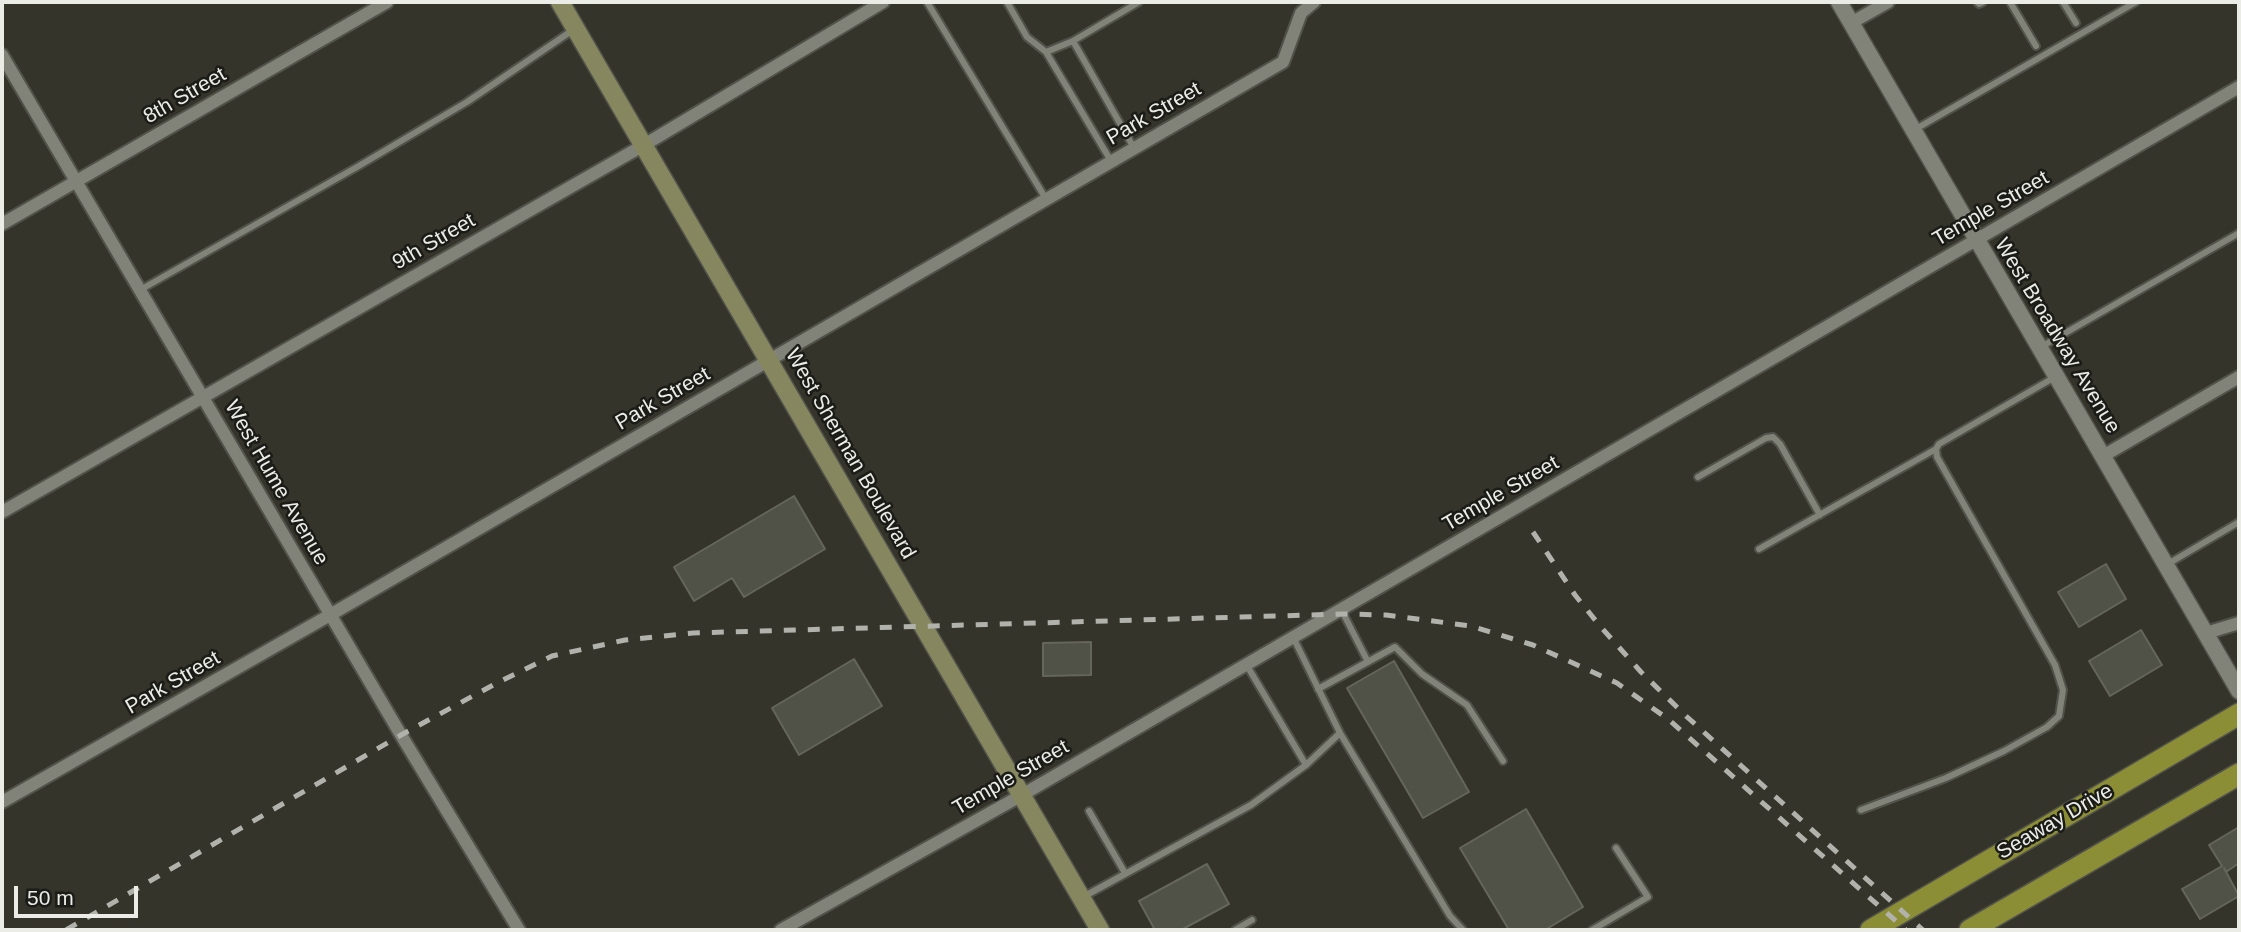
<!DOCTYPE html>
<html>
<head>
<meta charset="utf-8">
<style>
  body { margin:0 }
  #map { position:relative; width:2241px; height:932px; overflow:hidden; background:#34342b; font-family:Helvetica,sans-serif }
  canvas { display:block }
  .frame { position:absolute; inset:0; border:4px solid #ebece6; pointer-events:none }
  .scale { position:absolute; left:14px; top:886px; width:124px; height:32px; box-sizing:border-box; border:4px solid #ebece6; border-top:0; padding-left:9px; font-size:21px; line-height:24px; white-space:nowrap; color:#ebece6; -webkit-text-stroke:5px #1b1b17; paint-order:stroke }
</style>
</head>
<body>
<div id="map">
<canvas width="2241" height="932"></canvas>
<div class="frame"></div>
<div class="scale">50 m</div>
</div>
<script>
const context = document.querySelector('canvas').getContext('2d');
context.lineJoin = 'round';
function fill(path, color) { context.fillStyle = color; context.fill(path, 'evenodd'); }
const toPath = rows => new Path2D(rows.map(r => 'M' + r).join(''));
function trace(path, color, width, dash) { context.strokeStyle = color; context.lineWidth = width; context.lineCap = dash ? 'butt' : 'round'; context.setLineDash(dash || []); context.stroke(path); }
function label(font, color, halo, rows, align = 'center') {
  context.font = font + ' Helvetica,sans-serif'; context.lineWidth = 5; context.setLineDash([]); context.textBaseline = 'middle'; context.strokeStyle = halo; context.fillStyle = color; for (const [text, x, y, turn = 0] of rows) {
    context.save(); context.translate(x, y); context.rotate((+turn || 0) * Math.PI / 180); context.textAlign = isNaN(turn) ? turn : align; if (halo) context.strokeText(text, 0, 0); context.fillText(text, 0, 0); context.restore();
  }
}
const building = toPath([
  [794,496,825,549,744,597,732,578,694,601,674,567,794,496],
  [2106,564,2126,599,2079,627,2058,592,2106,564],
  [2141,630,2162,665,2110,696,2089,661,2141,630],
  [1091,642,1091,675,1043,676,1043,643,1091,642],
  [854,659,882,706,799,755,772,708,854,659],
  [1394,661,1469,792,1423,818,1347,688,1394,661],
  [1526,809,1583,907,1545,930,1509,930,1460,848,1526,809],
  [2239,827,2239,863,2226,872,2224,868,2239,896,2200,919,2182,889,2222,866,2209,845,2239,827],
  [1207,864,1229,904,1181,930,1155,930,1139,901,1207,864]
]);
const service = toPath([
  [927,2,1046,199],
  [1007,2,1027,37,1046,52,1073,41,1134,148],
  [1977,2,1979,4,1983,2],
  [2010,2,2036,46],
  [2063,2,2076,23],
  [1073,41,1139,2],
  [1046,52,1111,161],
  [1914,130,2136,2],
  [140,290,357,167,467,102,573,30],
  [2041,347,2239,233],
  [1698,477,1766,438,1773,437,1780,444,1820,515],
  [1759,549,1936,449],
  [2166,565,2239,522],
  [1341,609,1368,662],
  [1293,637,1340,733,1450,916,1463,930],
  [1246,664,1306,765],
  [1318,689,1395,647,1422,674,1467,705,1503,761],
  [1861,810,1946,778,2004,751,2047,727,2059,716,2063,690,2055,665,1937,457,1936,449,1939,444,2055,377],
  [1089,811,1125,873],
  [1083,897,1251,805,1306,765,1340,733],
  [1235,930,1252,920],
  [1592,930,1648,897,1616,848]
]);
const minor = toPath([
  [1851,23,1888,2],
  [2,55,401,735,519,930],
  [2,224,387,2],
  [2103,456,2239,377],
  [2,512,644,145,883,2],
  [2206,633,2239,623],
  [2,802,330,615,1283,62,1301,13,1314,2],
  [781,930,1022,795,2239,87]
]);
const tertiary = toPath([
  [1839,2,2239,691]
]);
const secondary = toPath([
  [560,2,1100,930]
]);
const trunk = toPath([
  [1871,930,2239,714],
  [1970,930,2239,774]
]);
const rail = toPath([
  [1533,532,1575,595,1600,626,1641,672,1686,716,1923,930],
  [66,930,401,735,495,684,552,656,625,640,693,633,1344,614,1386,615,1471,626,1533,645,1617,683,1668,719,1906,930]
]);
const streetNames = [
  ["8th Street",185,96,-30],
  ["Park Street",1154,114,-30],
  ["Temple Street",1991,209,-30],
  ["9th Street",434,242,-30],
  ["West Broadway Avenue",2057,336,59],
  ["Park Street",663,399,-30],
  ["West Sherman Boulevard",850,454,60],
  ["West Hume Avenue",276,483,60],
  ["Temple Street",1501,494,-30],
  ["Park Street",173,683,-30],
  ["Temple Street",1011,778,-30],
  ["Seaway Drive",2055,822,-30]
];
fill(building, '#505147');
trace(building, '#64655b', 2);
trace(service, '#51524a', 10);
trace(minor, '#51524a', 16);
trace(tertiary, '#51524a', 19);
trace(secondary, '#51524a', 21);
trace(trunk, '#51524a', 24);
trace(service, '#828378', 6);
trace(minor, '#828378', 12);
trace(tertiary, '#828378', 16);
trace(secondary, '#86875f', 18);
trace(trunk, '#8c8e36', 21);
trace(rail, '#b1b2ab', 5, [12, 12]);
label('21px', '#ebece6', '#1b1b17', streetNames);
</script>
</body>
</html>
